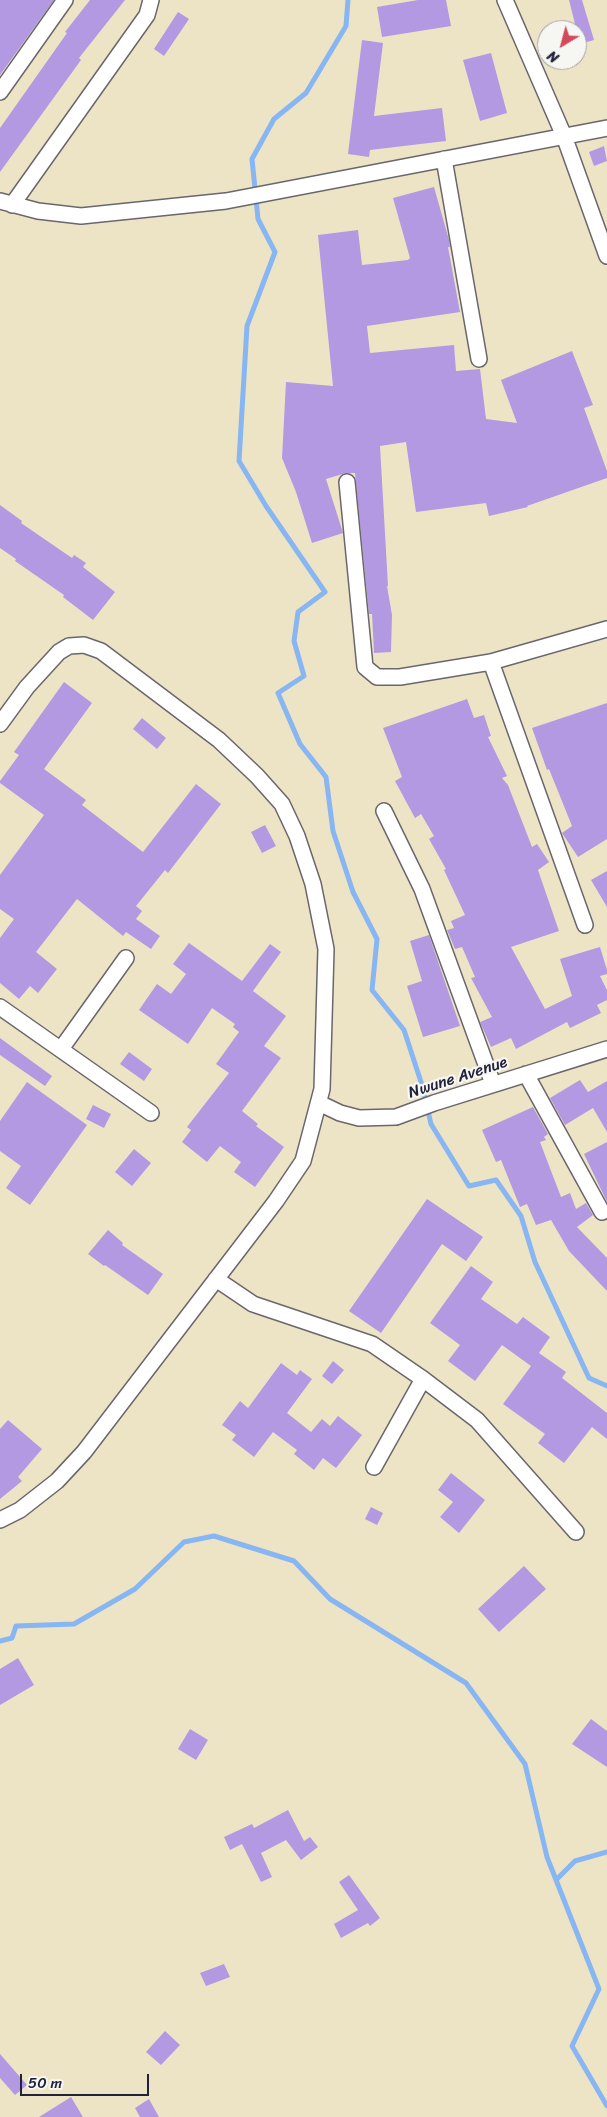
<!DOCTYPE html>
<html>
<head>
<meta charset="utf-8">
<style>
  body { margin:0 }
  #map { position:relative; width:607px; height:2117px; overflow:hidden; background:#ede4c6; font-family:Sriracha,sans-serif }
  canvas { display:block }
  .north { position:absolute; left:537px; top:20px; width:50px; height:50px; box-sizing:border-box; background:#f6f6f2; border:1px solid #a1a1a9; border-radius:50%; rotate:217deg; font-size:14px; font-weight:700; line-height:20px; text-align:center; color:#22223b }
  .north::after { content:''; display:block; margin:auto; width:18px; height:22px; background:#d1495b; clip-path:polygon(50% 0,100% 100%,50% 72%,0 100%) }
  .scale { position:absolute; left:20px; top:2074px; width:129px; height:22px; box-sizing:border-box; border:2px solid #22223b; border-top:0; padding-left:6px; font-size:15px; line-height:18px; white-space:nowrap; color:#22223b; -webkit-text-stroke:4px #f6f6f2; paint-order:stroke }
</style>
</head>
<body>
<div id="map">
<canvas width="607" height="2117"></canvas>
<div class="north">N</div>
<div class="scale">50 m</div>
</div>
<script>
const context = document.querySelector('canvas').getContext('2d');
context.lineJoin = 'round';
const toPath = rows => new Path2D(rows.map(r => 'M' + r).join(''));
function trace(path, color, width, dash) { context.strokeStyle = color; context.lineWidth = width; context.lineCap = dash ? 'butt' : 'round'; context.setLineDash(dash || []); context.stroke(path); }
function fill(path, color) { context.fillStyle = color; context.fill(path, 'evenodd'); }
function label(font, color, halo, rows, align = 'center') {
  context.font = font + ' Sriracha,sans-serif'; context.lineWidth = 4.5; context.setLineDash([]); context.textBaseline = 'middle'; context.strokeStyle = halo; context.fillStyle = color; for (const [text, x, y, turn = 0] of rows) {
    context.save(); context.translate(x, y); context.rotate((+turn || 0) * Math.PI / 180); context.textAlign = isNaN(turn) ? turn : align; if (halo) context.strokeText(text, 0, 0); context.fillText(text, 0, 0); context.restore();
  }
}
const stream = toPath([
  [348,0,346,26,306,93,274,119,252,159,258,219,275,252,247,326,239,461,266,506,325,592,298,612,294,641,304,676,278,693,300,744,326,777,333,831,353,892,377,939,372,990,404,1030,422,1085,431,1124,469,1186,496,1180,521,1216,535,1262,589,1378,607,1386],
  [0,1641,12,1638,16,1626,74,1624,135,1589,184,1542,214,1536,294,1561,330,1599,466,1683,525,1764,547,1857,599,1989,572,2046,607,2106],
  [556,1880,575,1861,607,1852]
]);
const building = toPath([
  [0,0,54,0,0,75],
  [90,0,125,0,79,58,81,60,0,172,0,128,67,33,65,32],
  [418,0,446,0,451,26,382,37,377,7],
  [569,0,582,0,594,40,580,44],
  [178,12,189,19,164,56,154,49],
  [362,40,383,43,374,116,442,108,446,141,370,150,369,157,348,154],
  [491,53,507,113,480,121,463,60],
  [604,146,607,161,594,166,589,152],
  [434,187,449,240,450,247,448,247,460,312,367,326,370,353,454,345,456,371,480,369,486,419,517,423,501,380,572,351,593,405,584,408,607,471,607,478,527,506,528,507,489,516,486,503,416,512,406,442,380,446,388,586,387,586,392,615,391,652,374,653,372,614,369,614,355,473,346,473,326,479,343,533,312,543,296,492,282,458,286,382,333,386,318,235,358,230,362,265,408,260,410,258,393,198],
  [0,505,22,521,21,523,72,558,74,555,86,563,83,567,115,592,93,620,63,597,64,595,15,561,16,559,0,548],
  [64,682,92,703,44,769,86,800,82,805,143,852,196,784,221,804,168,873,165,870,136,906,142,911,136,919,160,936,151,949,126,932,123,936,77,899,36,952,57,969,38,993,30,986,19,999,0,983,0,938,14,919,0,909,0,875,44,815,0,783,0,781,19,755,14,752],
  [467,699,474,718,484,715,491,736,488,737,507,776,502,778,508,785,532,847,537,844,549,862,538,870,559,931,511,947,545,1009,572,996,560,959,600,947,607,970,607,974,600,976,607,990,607,1000,597,1005,601,1013,570,1028,567,1022,516,1049,511,1038,491,1047,484,1031,480,1022,492,1017,471,978,475,977,462,947,455,949,447,930,454,928,451,921,465,915,444,870,446,869,429,839,434,836,421,814,415,818,395,781,402,777,383,728],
  [607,703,607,839,578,857,562,833,572,826,549,769,547,770,532,728],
  [142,718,166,738,157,749,133,729],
  [265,825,276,846,262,853,251,832],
  [607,871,607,907,591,880],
  [429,935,460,1026,423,1037,407,986,422,981,410,941],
  [189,943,242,981,270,944,281,952,253,991,286,1016,264,1046,281,1058,242,1111,258,1124,256,1126,284,1147,255,1187,234,1172,241,1162,220,1146,207,1162,182,1142,191,1130,187,1127,229,1073,216,1064,239,1032,233,1027,235,1024,212,1008,188,1044,139,1010,157,984,171,994,186,974,173,964],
  [0,1038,52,1076,45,1086,0,1055],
  [129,1052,152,1069,144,1081,120,1064],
  [580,1080,588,1092,607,1081,607,1132,593,1108,565,1125,550,1098],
  [27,1082,87,1125,30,1205,6,1188,21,1166,0,1151,0,1121],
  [93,1105,111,1114,104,1128,86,1119],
  [533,1107,548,1134,544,1137,546,1140,540,1142,561,1197,570,1193,576,1209,586,1203,593,1215,577,1227,607,1258,607,1291,569,1251,551,1220,536,1225,527,1204,520,1207,501,1160,496,1162,482,1130],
  [607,1142,607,1202,584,1154],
  [134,1149,151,1163,132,1186,115,1172],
  [427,1199,483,1237,466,1261,442,1244,381,1333,349,1311],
  [108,1230,123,1243,122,1245,163,1274,148,1295,105,1265,104,1266,88,1254],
  [471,1266,493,1282,481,1299,517,1324,523,1317,550,1337,539,1353,566,1372,562,1378,607,1413,607,1439,592,1427,564,1463,538,1443,545,1434,503,1404,531,1366,502,1345,475,1381,448,1361,460,1345,430,1323],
  [333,1361,344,1370,332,1384,322,1376],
  [281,1363,297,1375,300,1370,312,1379,287,1413,311,1432,322,1419,330,1426,338,1416,362,1435,336,1468,323,1458,314,1470,294,1454,297,1450,273,1432,254,1457,232,1440,236,1435,222,1425,240,1401,248,1408],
  [8,1420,42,1449,18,1477,22,1481,0,1499,0,1429],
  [451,1473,485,1500,459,1533,440,1517,453,1502,438,1490],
  [371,1507,383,1513,377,1525,365,1519],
  [524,1566,546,1589,499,1632,478,1609],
  [18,1658,34,1685,0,1705,0,1669],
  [591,1719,607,1731,607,1767,572,1744],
  [190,1729,208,1740,196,1760,178,1749],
  [288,1810,304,1841,310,1837,318,1847,301,1860,286,1840,261,1853,272,1877,261,1882,242,1844,230,1850,224,1837,252,1824,254,1828],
  [349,1875,380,1918,370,1926,368,1923,341,1938,334,1924,358,1910,339,1882],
  [224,1964,230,1977,206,1986,200,1973],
  [165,2031,180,2045,161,2065,146,2052],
  [0,2054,27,2085,15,2095,0,2078],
  [71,2097,83,2117,39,2117],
  [149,2099,159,2117,140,2117,135,2108]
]);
const minor = toPath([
  [505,0,564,136,607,256],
  [0,92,65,0],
  [444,159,479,359],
  [0,201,38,211,81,216,226,201,607,128],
  [12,205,147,15,151,0],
  [347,482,365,667,377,677,400,677,491,662,607,629],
  [491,662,585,925],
  [0,724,27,687,59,652,69,646,84,645,101,651,219,740,257,776,282,804,297,836,313,884,326,949,322,1089,303,1161,276,1201,84,1452,57,1481,20,1510,0,1520],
  [384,811,422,889,493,1084],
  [0,1007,151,1113],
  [61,1049,126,958],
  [526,1074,602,1212],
  [319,1103,340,1113,359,1118,396,1117,434,1103,607,1049],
  [216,1279,253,1304,372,1344,423,1379,477,1420,576,1532],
  [374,1467,423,1379]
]);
const streetNames = [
  ["Nwune Avenue",458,1078,-18]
];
trace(stream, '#87b6f2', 5);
fill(building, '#b299e1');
trace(minor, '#69666c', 18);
trace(minor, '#fff', 15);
label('16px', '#22223b', '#f6f6f2', streetNames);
</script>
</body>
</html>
